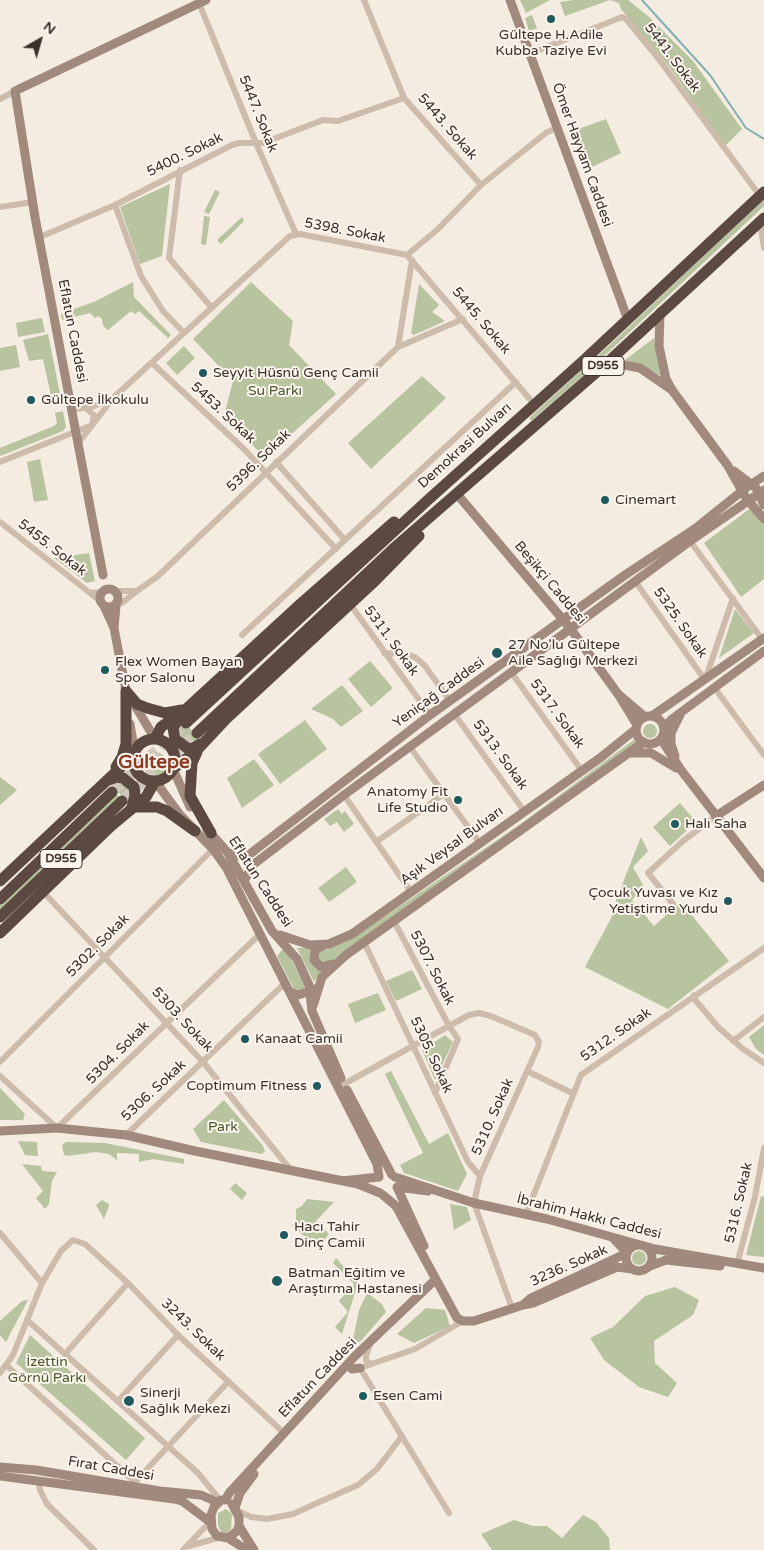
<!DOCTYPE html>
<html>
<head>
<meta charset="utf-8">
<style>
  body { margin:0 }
  #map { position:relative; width:764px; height:1550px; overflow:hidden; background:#f4ebe1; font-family:"Varela Round",sans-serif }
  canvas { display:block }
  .north { position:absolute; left:15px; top:15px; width:50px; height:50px; -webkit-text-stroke:4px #fbf5ee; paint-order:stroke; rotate:38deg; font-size:14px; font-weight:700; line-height:20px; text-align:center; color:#3b302b }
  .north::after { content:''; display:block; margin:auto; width:18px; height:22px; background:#3b302b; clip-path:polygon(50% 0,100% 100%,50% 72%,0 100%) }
</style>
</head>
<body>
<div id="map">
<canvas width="764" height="1550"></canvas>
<div class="north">N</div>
</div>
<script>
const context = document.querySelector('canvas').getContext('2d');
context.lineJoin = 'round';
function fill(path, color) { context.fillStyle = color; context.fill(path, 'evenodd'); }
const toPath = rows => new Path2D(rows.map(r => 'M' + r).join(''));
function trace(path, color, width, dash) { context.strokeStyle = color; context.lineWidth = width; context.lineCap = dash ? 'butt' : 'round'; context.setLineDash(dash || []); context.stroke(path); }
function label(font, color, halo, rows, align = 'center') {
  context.font = font + ' "Varela Round",sans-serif'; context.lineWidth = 4; context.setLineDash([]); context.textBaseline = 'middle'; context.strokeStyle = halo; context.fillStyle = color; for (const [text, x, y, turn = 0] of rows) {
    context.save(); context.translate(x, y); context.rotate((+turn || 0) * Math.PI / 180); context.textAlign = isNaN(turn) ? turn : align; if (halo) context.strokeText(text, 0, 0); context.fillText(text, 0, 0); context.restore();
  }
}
const green = toPath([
  [520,0,550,0,526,13],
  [574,0,610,0,565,16,560,2],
  [610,0,628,0,648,16,693,61,742,129,725,146,670,68,621,9,619,3],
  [532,15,537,28,529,31,525,18],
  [606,119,621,153,588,169,573,131],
  [170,184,162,256,140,264,120,207],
  [215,190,220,192,209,214,204,212],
  [764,199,764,206,583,376,531,421,529,418,617,338],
  [204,216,210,217,206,245,201,244],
  [242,217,244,221,221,244,217,240],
  [133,282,134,297,171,335,168,338,139,311,135,314,131,311,108,330,103,326,102,319,98,316,95,318,90,313,62,320,61,314,96,301],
  [251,282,293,321,289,345,336,394,265,458,224,416,233,381,193,339],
  [419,284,439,305,432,312,445,321,414,335,411,333],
  [42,318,45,332,18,337,16,323],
  [48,334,60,394,51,396,43,359,29,361,23,340],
  [654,338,657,356,661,376,643,366,625,360],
  [16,345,20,367,0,371,0,348],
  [184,346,195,358,177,375,166,363],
  [422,376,446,398,371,469,348,443],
  [63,411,66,427,63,431,0,456,0,448,54,426,57,423,55,413],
  [40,459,48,500,34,502,27,462],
  [752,507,764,523,764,579,741,597,704,543],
  [89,553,95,581,87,583,54,558],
  [735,609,754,633,719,658],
  [370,661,393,688,371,707,348,679],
  [342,685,363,711,341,727,333,719,311,709],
  [305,720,327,749,280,784,258,754],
  [183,721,200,739,195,742,187,741,183,738,179,732],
  '643 731a7 7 0 1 1 14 0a7 7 0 1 1-14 0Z',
  [635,739,637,743,332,961,327,964,317,960,318,952,346,942,362,932,519,825],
  '143 764a12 12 0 1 1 24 0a12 12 0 1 1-24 0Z',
  [254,759,274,785,242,808,227,778],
  [0,777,17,790,0,805],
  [116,781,128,787,130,797,127,801,110,784],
  [116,794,120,797,0,911,0,905],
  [680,803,696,822,670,846,653,827],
  [338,809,342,814,345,811,354,824,344,832,337,822,330,826,324,819],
  [641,837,648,851,633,867,643,885,632,900,654,926,681,902,729,961,668,1009,585,967,616,909,616,900],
  [346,867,357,882,329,902,318,888],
  [297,948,313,948,322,971,314,982],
  [282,950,287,951,305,986,302,990,294,989,277,956],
  [412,970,422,989,396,1001,386,981],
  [378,993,386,1010,355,1023,348,1004],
  [764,1025,764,1055,756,1049,749,1037],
  [445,1035,453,1042,435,1080,422,1050],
  [391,1071,429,1144,448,1133,467,1174,458,1191,404,1173,400,1165,423,1153,385,1074],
  [0,1088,25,1114,23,1120,0,1120],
  [224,1100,263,1146,265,1151,262,1154,201,1142,193,1129],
  [18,1141,37,1142,38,1156,25,1155],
  [66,1142,105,1143,184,1159,184,1164,153,1159,139,1162,139,1154,117,1153,117,1160,109,1154,96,1152,68,1156,64,1155,62,1145],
  [22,1164,41,1166,42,1171,57,1172,52,1181,49,1204,45,1209,36,1198,43,1191],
  [235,1183,247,1193,242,1200,230,1189],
  [761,1196,764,1197,764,1257,746,1255],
  [307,1199,334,1202,316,1221,329,1234,317,1248,292,1225,296,1221,296,1209,302,1206],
  [102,1200,109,1204,109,1206,104,1219,96,1205],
  [450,1204,467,1207,471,1220,454,1230],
  '632 1258a7 7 0 1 1 14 0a7 7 0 1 1-14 0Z',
  [336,1258,358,1283,342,1334,335,1327,348,1312,339,1301,354,1284,333,1263],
  [675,1287,699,1300,693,1315,654,1341,655,1363,677,1383,668,1397,639,1387,604,1360,590,1338,613,1327,645,1296],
  [367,1293,382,1304,386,1312,360,1342,352,1344,359,1310],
  [28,1300,6,1342,0,1335,0,1321,22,1301],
  [426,1308,445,1310,450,1326,414,1343,397,1334],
  [30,1335,145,1438,126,1460,16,1363],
  [226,1509,232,1514,231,1529,227,1533,221,1532,218,1525,218,1513],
  [583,1515,596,1522,609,1538,610,1550,492,1550,481,1534,514,1520,533,1526,547,1526,562,1538]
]);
const stream = toPath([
  [642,0,710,75,746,128,764,139]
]);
const highwayTunnel = toPath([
  [112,792,186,723],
  [122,801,197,733]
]);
const street = toPath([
  [364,0,404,98,481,185],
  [199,3,256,143,296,234],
  [529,54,622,17,626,19,658,58,760,196],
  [0,99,15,91],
  [180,170,169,258,212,308],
  [115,205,141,276,163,311,184,333],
  [0,207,33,202],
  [760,223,764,248],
  [40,237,115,205,232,145,239,143,263,143,323,120,338,121,404,98],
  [407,255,534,404],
  [412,260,398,347,463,319],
  [152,363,245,450,336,549],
  [113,398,290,236,300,234,407,255,438,229,481,185,547,132,557,128],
  [71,410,94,406,113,398,77,445],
  [0,462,92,425,94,415,84,407],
  [276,462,345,540],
  [0,522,90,593],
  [690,541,762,639],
  [635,581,705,680],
  [137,591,158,576,398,347],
  [100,601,90,593,102,592],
  [350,604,430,715],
  [116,605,122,603,137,591,116,591],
  [242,635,516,382],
  [384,653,406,654,415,657,425,666,450,701],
  [511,672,582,771],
  [705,680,733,598],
  [714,687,764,755],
  [455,715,524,811],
  [410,747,479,842],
  [344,795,411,892],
  [376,842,444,794],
  [47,896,203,1062,290,1169],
  [673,904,648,873,683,841,716,816],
  [394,921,449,1026,458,1039,435,1093],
  [364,942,468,1162,480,1176],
  [694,995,696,1001,719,1028,743,1049,764,1063],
  [733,1041,764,1017],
  [0,1062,213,849],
  [527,1071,572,1093],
  [0,1076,57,1128,261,933],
  [344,1084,469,1015,479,1013,491,1016,535,1035,539,1042,538,1047,480,1176,474,1203,512,1308],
  [126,1135,286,982],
  [526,1214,581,1075,764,948],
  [0,1233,42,1283],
  [737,1264,755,1197,764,1148],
  [27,1320,198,1473,220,1500],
  [370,1344,366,1356,366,1361,372,1364],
  [65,1354,128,1283],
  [6,1365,135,1482,133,1485],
  [0,1373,13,1355,42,1283,61,1251,73,1240,85,1244,128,1283,178,1335,284,1433],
  [118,1401,178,1335],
  [39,1482,40,1490,47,1504,94,1550],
  [135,1482,228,1382],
  [236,1510,251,1517,267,1519,293,1514,326,1499,358,1485,377,1469,402,1436],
  [449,1513,360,1368,415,1349,463,1321],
  [189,1546,221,1537],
  [183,1550,206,1526,211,1524]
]);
const secondary = toPath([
  [510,0,628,320],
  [605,366,614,363,640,368,672,390,666,379,659,346,660,312],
  [672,390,728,466,746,498,764,519],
  [734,471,756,488,764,505],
  [457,494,570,628,618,694],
  [103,575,35,217,15,91,206,0],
  '100 598a9 9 0 1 1 18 0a9 9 0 1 1-18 0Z',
  [104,606,114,628,116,605],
  [114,628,127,696],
  [133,702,155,739],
  [652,716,764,638],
  '636 730a14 14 0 1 1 28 0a14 14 0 1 1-28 0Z',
  [130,724,135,754],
  [637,725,618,694,645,717],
  [664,728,672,719,764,651],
  [661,739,681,770,764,878],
  [629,753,651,753,676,768],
  [675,756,671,744,671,733,680,715],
  [173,769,190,807],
  [155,781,180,815,213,849,226,867,377,1164,379,1177,342,1181],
  [716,816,764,785],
  [207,829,228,853,272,931,297,959,309,985,312,1011,341,1078],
  [228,853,246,857,430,715,625,575,696,528,747,487,764,476],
  [245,879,254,864,344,795,690,541,764,490],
  [280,935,310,945,329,944,352,934,600,758,636,729],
  [324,945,315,950,314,960,321,967,334,964],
  [290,992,298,995,315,989],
  [313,1006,322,977,346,955,644,742],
  [347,1090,392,1175],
  [0,1131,57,1128,126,1135,195,1151,358,1184,380,1193],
  [395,1177,474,1203,547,1219,655,1249,764,1268],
  [397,1187,424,1246],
  [397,1187,428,1191],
  [383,1195,396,1206,457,1318,463,1321,474,1321,523,1305],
  [613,1238,627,1253,531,1298,523,1305,533,1303,617,1267,632,1269],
  '626 1258a13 13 0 1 1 26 0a13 13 0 1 1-26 0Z',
  [650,1266,666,1260,720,1266],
  [352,1369,360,1368],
  [0,1467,36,1470,160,1491,201,1495,217,1502],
  [0,1476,174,1499,182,1501,210,1522],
  [221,1500,214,1507,211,1515,212,1529,217,1536,228,1538,237,1531,239,1526],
  [225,1500,230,1492,355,1356,436,1279],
  [232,1504,239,1517,239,1526,254,1550],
  [235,1508,240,1493,254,1474],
  [228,1538,247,1550]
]);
const highway = toPath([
  [126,691,137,704,147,708,165,713,182,710],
  [181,715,173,728,175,739,187,748,192,749,200,744],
  [186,723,429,499,582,362,764,192],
  [197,733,393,549,608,362,764,218],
  [155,739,161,727,185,710,296,608,394,522],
  '133 760a21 21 0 1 1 42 0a21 21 0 1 1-42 0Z',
  [197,752,192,763,190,796,211,833],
  [116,767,122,757,126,744,126,691],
  [173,769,197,750,226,719,376,580,419,536],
  [108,780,117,777,123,778,134,787,135,795,132,807,157,807,167,811,195,831],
  [0,881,135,754],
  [0,899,112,792],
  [0,917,122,801],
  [0,933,111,826,146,797,155,781]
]);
const markers = [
  [551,19,5,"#1f5a5e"],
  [203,373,5,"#1f5a5e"],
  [31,400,5,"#1f5a5e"],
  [605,500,5,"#1f5a5e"],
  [497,653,6,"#1f5a5e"],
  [105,670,5,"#1f5a5e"],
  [458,800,5,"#1f5a5e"],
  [675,824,5,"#1f5a5e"],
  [728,901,5,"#1f5a5e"],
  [245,1039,5,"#1f5a5e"],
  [317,1086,5,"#1f5a5e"],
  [284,1235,5,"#1f5a5e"],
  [277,1281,6,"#1f5a5e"],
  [363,1396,5,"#1f5a5e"],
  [129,1401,6,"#1f5a5e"]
];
const shields = [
  [603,366,42],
  [61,859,42]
];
const shieldNames = [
  ["D955",603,366],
  ["D955",61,859]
];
const poiNames = [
  ["Gültepe H.Adile",551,35,"center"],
  ["Kubba Taziye Evi",551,51,"center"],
  ["Seyyit Hüsnü Genç Camii",213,373],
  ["Gültepe İlkokulu",41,400],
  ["Cinemart",615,500],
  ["27 No'lu Gültepe",508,645],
  ["Aile Sağlığı Merkezi",508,661],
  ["Flex Women Bayan",115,662],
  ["Spor Salonu",115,678],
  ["Anatomy Fit",448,792,"right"],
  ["Life Studio",448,808,"right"],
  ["Halı Saha",685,824],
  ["Çocuk Yuvası ve Kız",718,893,"right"],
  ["Yetiştirme Yurdu",718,909,"right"],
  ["Kanaat Camii",255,1039],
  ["Coptimum Fitness",307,1086,"right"],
  ["Hacı Tahir",294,1227],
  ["Dinç Camii",294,1243],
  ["Batman Eğitim ve",288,1273],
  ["Araştırma Hastanesi",288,1289],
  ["Sinerji",140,1393],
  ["Sağlık Mekezi",140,1409],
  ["Esen Cami",373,1396]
];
const streetNames = [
  ["5441. Sokak",672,58,53],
  ["5447. Sokak",258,114,68],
  ["5443. Sokak",447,127,49],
  ["5400. Sokak",185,155,-26],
  ["Ömer Hayyam Caddesi",582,155,70],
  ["5398. Sokak",345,231,11],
  ["5445. Sokak",481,321,50],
  ["Eflatun Caddesi",72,331,79],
  ["5453. Sokak",223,413,43],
  ["Demokrasi Bulvarı",465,446,-42],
  ["5396. Sokak",259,461,-44],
  ["5455. Sokak",52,548,38],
  ["Beşikçi Caddesi",550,583,50],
  ["5325. Sokak",680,623,55],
  ["5311. Sokak",391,641,54],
  ["Yeniçağ Caddesi",439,693,-36],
  ["5317. Sokak",557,714,54],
  ["5313. Sokak",500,755,54],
  ["Aşık Veysal Bulvarı",452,846,-36],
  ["Eflatun Caddesi",260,882,57],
  ["5302. Sokak",98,946,-45],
  ["5307. Sokak",432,968,63],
  ["5303. Sokak",182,1020,47],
  ["5312. Sokak",616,1035,-35],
  ["5304. Sokak",118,1053,-45],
  ["5305. Sokak",431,1055,65],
  ["5306. Sokak",154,1091,-43],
  ["5310. Sokak",493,1117,-66],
  ["5316. Sokak",739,1203,-77],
  ["İbrahim Hakkı Caddesi",589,1217,14],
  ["3236. Sokak",569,1266,-24],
  ["3243. Sokak",193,1330,44],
  ["Eflatun Caddesi",318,1378,-46],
  ["Fırat Caddesi",111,1469,10]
];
const parkNames = [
  ["Su Parkı",275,391],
  ["Park",223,1127],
  ["İzettin",47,1362],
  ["Görnü Parkı",47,1378]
];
const districtNames = [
  ["Gültepe",154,763]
];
fill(green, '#b8c4a0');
trace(stream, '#7fb0b2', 2);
trace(highwayTunnel, '#cfc6bd', 11, [11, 5.5]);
trace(street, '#cdbbac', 6);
trace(secondary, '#a18a7d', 9);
trace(highway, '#5c4a42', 11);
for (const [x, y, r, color] of markers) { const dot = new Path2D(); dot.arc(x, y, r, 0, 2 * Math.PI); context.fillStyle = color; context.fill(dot); trace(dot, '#fbf5ee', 2); }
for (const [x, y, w] of shields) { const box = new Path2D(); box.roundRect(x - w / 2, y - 9.5, w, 19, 4); context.fillStyle = '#fbf5ee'; context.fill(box); trace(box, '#3b302b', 1); }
label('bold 12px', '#3b302b', null, shieldNames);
label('14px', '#3b302b', '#fbf5ee', poiNames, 'left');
label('14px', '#3b302b', '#fbf5ee', streetNames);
label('14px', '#4a5a2e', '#fbf5ee', parkNames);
label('bold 19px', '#8c3b22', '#fbf5ee', districtNames);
</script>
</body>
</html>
